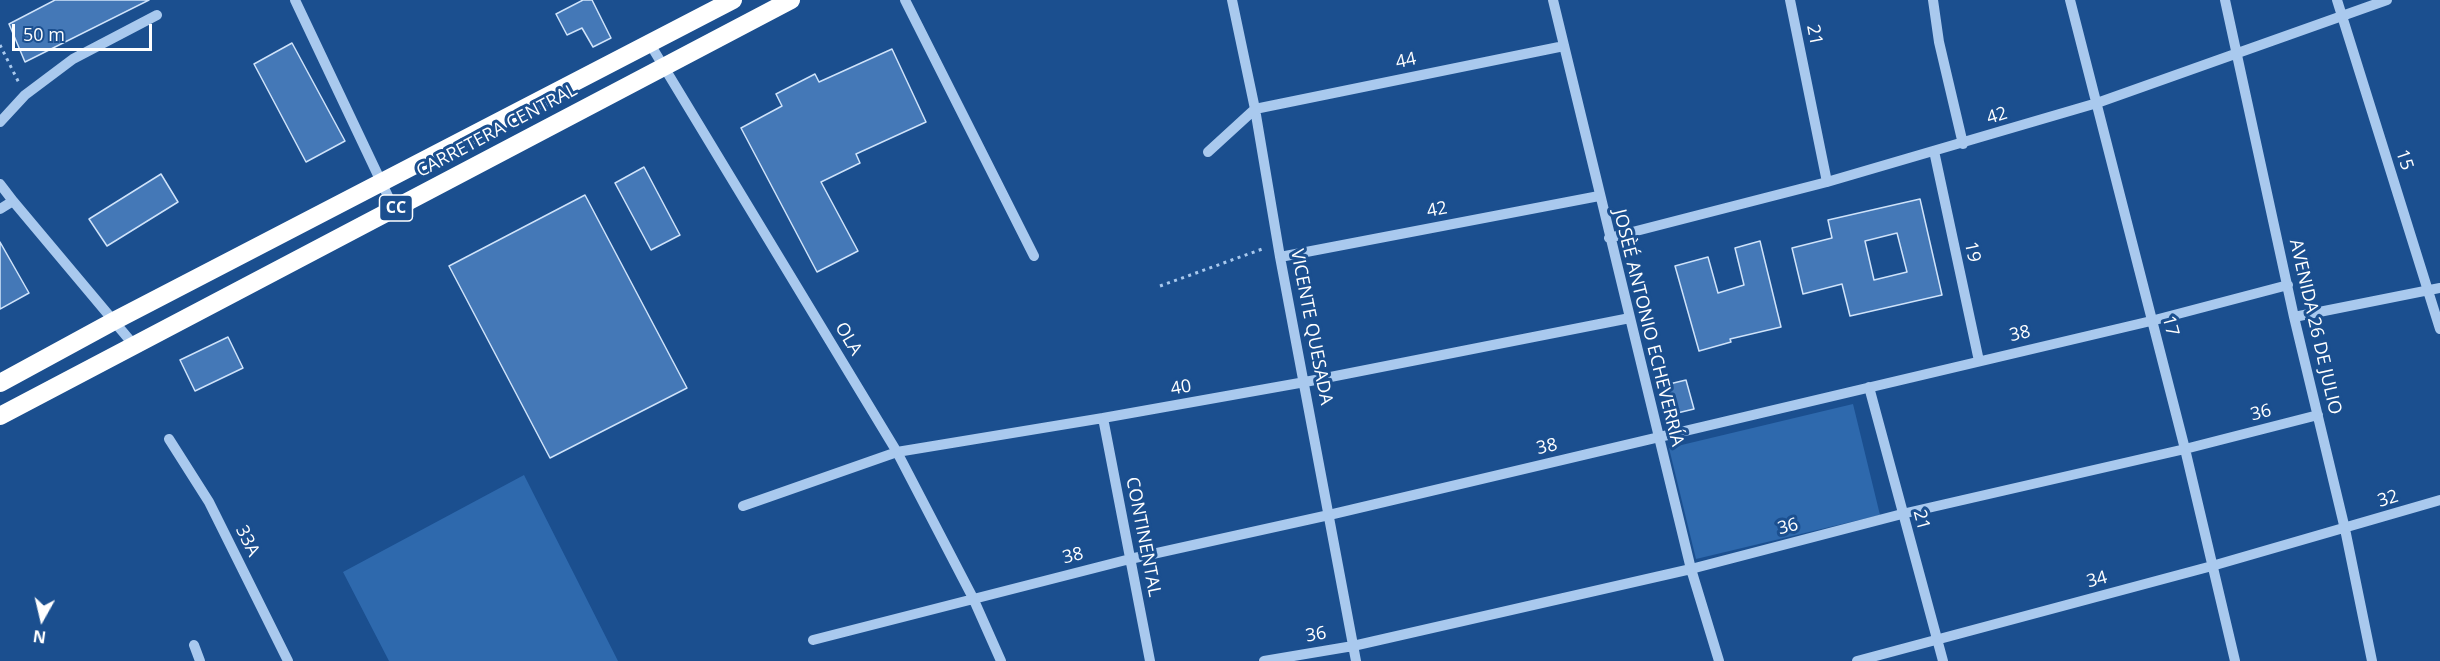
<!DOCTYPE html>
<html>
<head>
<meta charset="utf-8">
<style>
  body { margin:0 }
  #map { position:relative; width:2440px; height:661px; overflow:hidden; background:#1b4f8f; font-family:"Open Sans",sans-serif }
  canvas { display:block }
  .north { position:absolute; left:12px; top:589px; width:60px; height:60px; -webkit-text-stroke:4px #1b4f8f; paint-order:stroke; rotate:188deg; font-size:16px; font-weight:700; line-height:24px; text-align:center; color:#fff }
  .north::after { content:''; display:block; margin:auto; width:21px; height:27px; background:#fff; clip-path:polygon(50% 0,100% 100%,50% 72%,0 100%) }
  .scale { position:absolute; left:12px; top:24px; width:140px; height:27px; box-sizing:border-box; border:3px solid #fff; border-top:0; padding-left:8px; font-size:18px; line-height:21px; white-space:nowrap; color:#fff; -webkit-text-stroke:4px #1b4f8f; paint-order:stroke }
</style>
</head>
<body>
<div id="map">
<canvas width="2440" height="661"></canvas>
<div class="north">N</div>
<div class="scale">50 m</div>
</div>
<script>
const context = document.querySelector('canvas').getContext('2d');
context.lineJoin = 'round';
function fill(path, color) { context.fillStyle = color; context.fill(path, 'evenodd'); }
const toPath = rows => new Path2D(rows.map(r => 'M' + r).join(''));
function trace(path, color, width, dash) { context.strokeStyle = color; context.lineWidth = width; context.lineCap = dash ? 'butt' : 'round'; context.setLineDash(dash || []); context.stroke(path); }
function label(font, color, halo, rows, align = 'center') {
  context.font = font + ' "Open Sans",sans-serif'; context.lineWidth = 6; context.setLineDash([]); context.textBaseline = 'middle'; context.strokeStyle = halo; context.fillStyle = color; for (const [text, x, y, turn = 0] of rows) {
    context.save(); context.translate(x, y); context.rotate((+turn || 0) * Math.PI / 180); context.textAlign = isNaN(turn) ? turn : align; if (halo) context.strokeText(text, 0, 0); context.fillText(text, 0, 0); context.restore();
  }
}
const green = toPath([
  [1853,404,1880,515,1696,559,1669,448],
  [524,475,618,661,389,661,343,572]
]);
const building = toPath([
  [55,0,149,0,25,62,9,24,55,0],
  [583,0,592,0,611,38,593,47,582,28,567,35,556,14,583,0],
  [292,43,345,141,306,162,254,64,292,43],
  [892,49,926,122,856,154,860,163,821,182,858,251,817,272,741,128,782,106,776,94,815,74,819,82,892,49],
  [644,167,680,235,651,250,615,183,644,167],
  [161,174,178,202,107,246,89,219,161,174],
  [585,195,687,388,550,458,449,266,585,195],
  [1920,199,1942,295,1850,316,1842,284,1803,294,1792,248,1832,238,1828,220,1920,199],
  [1897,233,1907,272,1874,280,1865,241,1897,233],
  [1760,241,1781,327,1730,339,1731,342,1699,351,1675,266,1708,257,1718,293,1744,285,1735,248,1760,241],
  [0,242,29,293,0,309,0,242],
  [228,337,243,368,195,391,180,360,228,337],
  [1686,380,1694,409,1669,415,1661,386,1686,380]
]);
const path = toPath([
  [0,45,19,83],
  [1160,286,1265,248]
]);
const minor = toPath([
  [295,0,394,209],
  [905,0,1034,256],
  [1232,0,1255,109,1280,257,1356,661],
  [1553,0,1691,569,1719,661],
  [1790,0,1827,182],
  [1933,0,1939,42,1963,144],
  [2070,0,2185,449,2235,661],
  [2225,0,2294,317,2345,529,2372,661],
  [2337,0,2440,329],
  [650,44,897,452,973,598,1001,661],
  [0,122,25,95,73,59,157,15],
  [1934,151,1979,361],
  [1208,152,1255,109,1564,46],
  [0,184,13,201],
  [0,209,13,201,133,344],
  [1609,238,1827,182,2097,103,2387,0],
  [1280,257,1599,196],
  [2294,317,2440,288],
  [1869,387,1943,661],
  [1103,418,1150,661],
  [169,439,209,502,288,661],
  [743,506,897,452,1103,418,1305,382,1630,318],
  [813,640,1130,559,1329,515,2151,321,2288,285],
  [194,645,200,661],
  [1264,661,1353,646,1691,569,1902,514,2185,449,2318,415],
  [1857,661,2212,566,2440,500]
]);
const highway = toPath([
  [0,383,114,321,733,0],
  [0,416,791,0]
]);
const shields = [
  [396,208,33]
];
const shieldNames = [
  ["CC",396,208]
];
const streetNames = [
  ["21",1814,35,79],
  ["44",1406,61,-12],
  ["42",1997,116,-17],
  ["CARRETERA CENTRAL",497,131,-28],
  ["15",2404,160,72],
  ["42",1437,210,-11],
  ["19",1972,252,78],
  ["17",2170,326,75],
  ["VICENTE QUESADA",1311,327,79],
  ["AVENIDA 26 DE JULIO",2315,327,77],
  ["JOSÈÉ ANTONIO ECHEVERRÍA",1648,328,76],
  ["38",2020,334,-13],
  ["OLA",848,339,59],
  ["40",1181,388,-10],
  ["36",2261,413,-14],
  ["38",1547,447,-13],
  ["32",2388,499,-17],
  ["21",1921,520,75],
  ["36",1788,527,-15],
  ["CONTINENTAL",1143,537,79],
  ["33A",247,541,64],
  ["38",1073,556,-14],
  ["34",2097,580,-15],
  ["36",1316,635,-10]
];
fill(green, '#2e69ad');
fill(building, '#4478b7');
trace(building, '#cfe3fa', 1.5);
trace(path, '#a9c9ee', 3, [3, 4.5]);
trace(minor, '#a9c9ee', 10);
trace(highway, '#fff', 18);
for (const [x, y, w] of shields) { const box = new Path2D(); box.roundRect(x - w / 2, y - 13, w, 26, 4.5); context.fillStyle = '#1b4f8f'; context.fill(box); trace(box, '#fff', 1.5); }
label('bold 16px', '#fff', null, shieldNames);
label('18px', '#fff', '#1b4f8f', streetNames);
</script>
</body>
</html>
